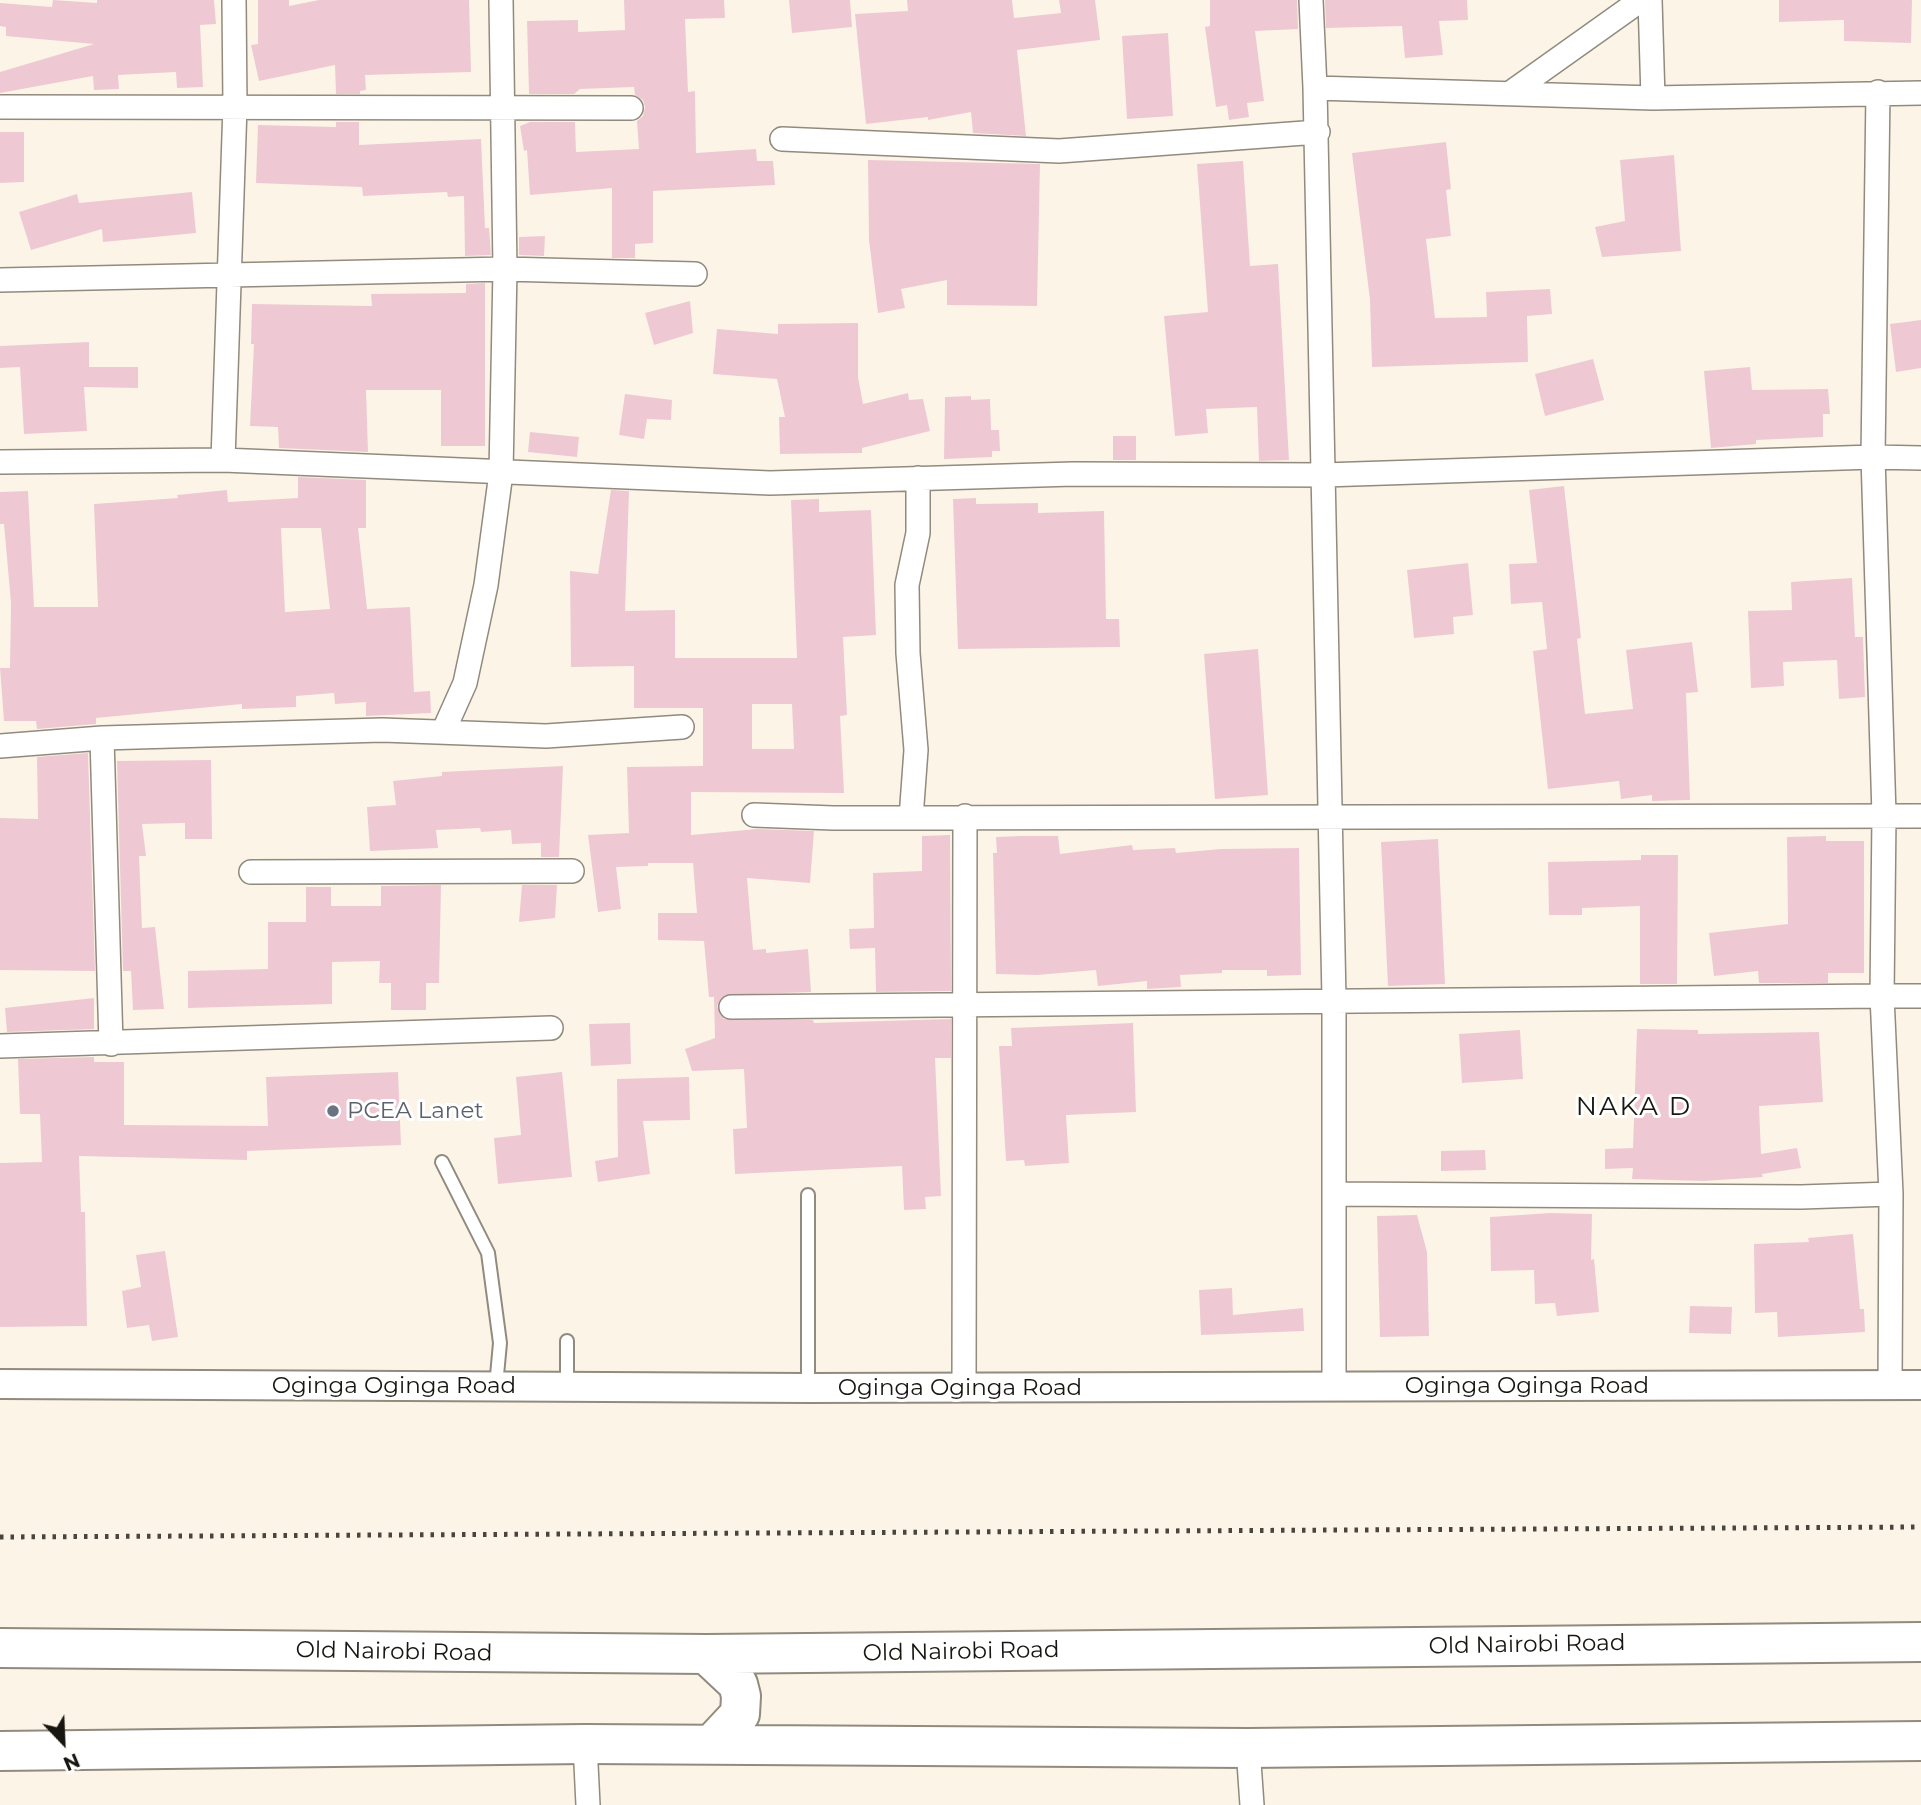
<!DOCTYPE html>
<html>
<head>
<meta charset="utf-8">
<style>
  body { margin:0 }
  #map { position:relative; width:1921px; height:1805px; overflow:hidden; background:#fcf5e7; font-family:Montserrat,sans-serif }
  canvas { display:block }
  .north { position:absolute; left:28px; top:1707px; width:70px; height:70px; -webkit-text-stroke:5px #fff; paint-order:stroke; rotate:157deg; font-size:19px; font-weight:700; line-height:28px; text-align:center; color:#181611 }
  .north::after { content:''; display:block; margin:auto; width:24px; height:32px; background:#181611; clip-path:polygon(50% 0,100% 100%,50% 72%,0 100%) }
</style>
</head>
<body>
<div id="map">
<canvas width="1921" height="1805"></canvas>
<div class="north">N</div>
</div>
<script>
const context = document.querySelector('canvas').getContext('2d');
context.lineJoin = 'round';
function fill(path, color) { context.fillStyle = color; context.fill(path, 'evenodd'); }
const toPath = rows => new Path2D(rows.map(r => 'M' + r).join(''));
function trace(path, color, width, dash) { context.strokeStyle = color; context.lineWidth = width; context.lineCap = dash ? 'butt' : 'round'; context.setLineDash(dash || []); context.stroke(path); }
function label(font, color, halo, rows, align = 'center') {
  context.font = font + ' Montserrat,sans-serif'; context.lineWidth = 6; context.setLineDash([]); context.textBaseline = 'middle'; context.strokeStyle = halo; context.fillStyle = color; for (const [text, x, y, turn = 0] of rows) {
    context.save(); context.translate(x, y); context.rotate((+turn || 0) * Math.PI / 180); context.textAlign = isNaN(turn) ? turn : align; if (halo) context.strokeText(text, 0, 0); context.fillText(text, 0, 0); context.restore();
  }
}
const building = toPath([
  [53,0,97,3,97,0,214,0,216,24,200,25,203,87,177,88,176,72,118,75,119,89,94,90,93,76,0,93,0,72,94,44,6,36,6,27,0,26,0,3,52,7],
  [258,0,289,0,289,6,319,0,469,0,471,72,365,75,366,90,360,91,360,94,336,94,335,65,259,81,251,45,258,44],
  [624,0,724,0,725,18,685,19,688,92,695,91,696,153,756,149,757,161,773,161,775,185,653,191,653,243,635,244,635,258,612,258,612,188,530,195,527,150,524,151,520,126,530,122,575,122,576,152,639,149,637,121,643,116,645,107,643,100,635,95,634,87,580,89,574,94,529,94,527,21,578,20,578,32,625,30],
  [789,0,850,0,852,27,792,33],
  [907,0,1012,0,1014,18,1061,13,1059,0,1095,0,1100,40,1017,50,1026,136,973,133,971,112,928,120,928,117,866,124,855,14,908,11],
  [1210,0,1297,0,1298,29,1255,31,1264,101,1247,103,1249,117,1229,120,1227,105,1216,107,1205,27,1210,26],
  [1325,0,1467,0,1468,20,1439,21,1443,55,1405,58,1402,26,1326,28],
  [1779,0,1912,0,1911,43,1844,41,1844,20,1779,22],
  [1168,33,1173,116,1127,119,1122,36],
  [336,122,359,122,359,145,481,139,485,228,489,228,491,255,465,256,464,196,448,197,447,192,363,196,362,187,256,183,258,125,336,127],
  [0,132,24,132,24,182,0,183],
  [1446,142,1451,189,1446,190,1451,236,1426,239,1435,318,1487,317,1486,292,1550,289,1552,314,1527,316,1528,362,1372,367,1370,300,1352,153],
  [1674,155,1681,251,1602,257,1595,227,1625,221,1620,160],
  [868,160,1040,164,1037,306,947,305,947,280,901,289,905,308,878,313,869,240],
  [1243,161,1250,266,1278,264,1289,460,1259,461,1257,407,1206,409,1208,433,1175,436,1164,316,1208,312,1197,164],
  [192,192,196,233,103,242,102,229,31,250,19,212,77,194,79,203],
  [545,236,544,256,519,255,519,237],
  [485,283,485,446,441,446,441,390,366,390,368,452,279,448,278,427,250,426,254,344,251,344,252,304,372,306,371,294,466,293,466,284],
  [690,301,693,333,654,345,645,313],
  [1921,320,1921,368,1896,372,1890,324],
  [858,323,858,377,863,404,908,393,909,400,923,399,930,431,862,448,862,453,780,454,779,417,785,417,777,379,713,374,717,329,778,334,778,324],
  [89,342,89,367,138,367,138,388,84,387,87,431,24,434,20,367,0,368,0,346],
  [1593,359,1604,400,1545,416,1535,374],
  [1750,367,1752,390,1828,389,1830,414,1823,414,1823,437,1756,440,1756,444,1711,448,1704,371],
  [625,394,672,400,671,420,647,419,644,439,619,435],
  [971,396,971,400,990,399,991,430,999,430,1000,451,992,451,992,457,944,459,945,397],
  [530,432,579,437,577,457,528,452],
  [1113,436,1136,436,1136,460,1113,460],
  [298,477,366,480,366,528,358,528,367,609,410,607,414,692,430,691,431,713,366,716,366,702,335,704,334,693,296,696,296,707,242,709,242,704,96,718,96,724,37,729,36,721,4,721,0,668,10,668,11,603,4,524,0,524,0,492,28,491,34,607,98,607,94,504,178,498,177,495,227,490,228,502,298,498],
  [281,528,321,528,330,609,285,612],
  [1564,486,1581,638,1577,639,1585,714,1633,709,1626,650,1692,642,1698,692,1686,693,1690,800,1652,801,1652,795,1621,799,1619,781,1548,789,1533,651,1547,649,1542,602,1511,604,1509,564,1537,563,1529,490],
  [611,490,629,491,625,611,675,610,675,658,797,658,791,500,819,499,819,512,871,510,876,635,843,637,847,715,840,716,844,793,691,792,691,835,757,829,814,831,810,883,747,878,753,950,766,949,766,953,808,949,811,992,725,995,717,1006,724,1019,813,1020,814,1023,951,1019,951,1058,935,1058,941,1196,925,1197,926,1209,904,1210,902,1166,735,1174,733,1129,747,1128,744,1069,692,1071,685,1049,715,1038,714,997,709,997,704,941,658,940,658,913,697,913,693,863,648,863,648,866,616,867,621,909,598,912,588,835,629,833,627,767,703,766,703,708,634,708,634,666,571,667,570,571,598,574],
  [752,704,792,704,794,749,752,749],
  [976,498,976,504,1038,503,1038,513,1104,511,1106,619,1119,619,1120,647,958,649,953,499],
  [1468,563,1473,615,1453,617,1454,634,1414,638,1407,570],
  [1852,578,1855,637,1863,637,1865,697,1839,699,1837,660,1783,662,1784,686,1751,688,1748,611,1792,610,1791,582],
  [1258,649,1268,795,1215,799,1204,654],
  [88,753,95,971,0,970,0,818,38,819,37,757],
  [211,760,212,839,185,839,185,823,142,824,146,856,139,856,142,928,155,927,164,1009,133,1010,131,971,123,971,117,761],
  [563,766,559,857,541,857,541,843,512,844,511,830,481,832,480,828,436,830,438,848,370,851,367,807,396,805,393,781,442,776,442,772],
  [950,835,951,991,876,992,875,948,850,949,849,929,874,928,873,873,922,871,922,836],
  [1020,836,1058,836,1060,854,1132,845,1133,850,1175,848,1176,853,1221,849,1299,848,1301,975,1267,976,1267,970,1222,970,1222,973,1180,975,1181,987,1147,989,1147,981,1098,986,1096,970,1037,975,996,974,993,853,997,853,996,837],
  [1826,836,1826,841,1864,841,1864,973,1828,973,1828,983,1759,983,1758,971,1714,976,1709,933,1788,924,1787,837],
  [1438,839,1445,984,1388,986,1381,842],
  [1641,855,1678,855,1677,984,1640,984,1640,906,1582,908,1582,915,1549,915,1548,862,1641,860],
  [441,885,439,983,426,983,426,1010,391,1010,391,983,379,983,380,961,332,962,332,1004,188,1008,188,971,268,969,268,922,306,922,306,887,331,887,331,906,381,906,381,886],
  [522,885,557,885,555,918,519,922],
  [94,998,94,1029,7,1032,5,1008],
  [630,1023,631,1064,591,1066,589,1024],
  [1133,1023,1136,1112,1066,1115,1069,1163,1025,1166,1024,1160,1006,1161,999,1046,1012,1046,1011,1028],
  [1637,1029,1698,1030,1698,1034,1819,1032,1823,1102,1759,1106,1761,1154,1797,1148,1801,1168,1762,1174,1763,1177,1704,1181,1632,1179,1633,1168,1605,1169,1605,1149,1633,1148],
  [1520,1030,1523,1079,1462,1083,1459,1034],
  [94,1057,94,1062,124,1062,124,1125,268,1126,266,1077,398,1072,401,1145,247,1151,247,1160,79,1156,81,1212,85,1212,87,1326,0,1327,0,1163,42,1162,40,1114,20,1114,18,1059],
  [562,1072,572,1177,498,1184,494,1138,521,1135,516,1077],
  [689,1077,690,1120,643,1121,650,1174,598,1182,595,1161,618,1157,617,1079],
  [1485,1150,1486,1170,1441,1171,1441,1151],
  [1551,1213,1592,1214,1591,1260,1594,1259,1599,1312,1557,1316,1555,1303,1535,1304,1534,1270,1491,1271,1490,1217],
  [1417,1215,1427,1252,1429,1336,1380,1337,1377,1216],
  [1853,1234,1860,1309,1864,1309,1865,1332,1778,1337,1777,1312,1755,1313,1754,1244,1809,1242,1808,1238],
  [165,1251,178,1337,152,1341,149,1325,127,1328,122,1291,141,1287,136,1255],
  [1232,1288,1233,1315,1303,1308,1304,1331,1201,1335,1199,1290],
  [1690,1306,1732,1307,1731,1334,1689,1333]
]);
const service = toPath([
  [442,1162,488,1253,500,1343,496,1386],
  [567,1341,567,1387],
  [808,1388,808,1195]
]);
const minor = toPath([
  [1311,0,1315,88],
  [1650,0,1653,98],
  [1513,91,1641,0],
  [0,107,631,108],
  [782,139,1059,151,1318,132],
  [0,280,505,269,695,274],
  [223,460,235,106,234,0],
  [0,462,223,460,770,483,1073,474,1324,475,1873,457,1878,92],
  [444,730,465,683,486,585,501,473,505,269,501,0],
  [102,738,111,1044],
  [0,746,102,738,382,730,546,736,682,727],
  [754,815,833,818,1921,816],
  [911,818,916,750,908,653,907,585,918,533,918,478],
  [251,872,572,871],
  [731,1007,1882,996,1884,815,1873,457,1921,458],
  [0,1046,551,1028],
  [1336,1194,1801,1197,1891,1194],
  [1890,1385,1891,1194,1882,996,1921,996],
  [964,1387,965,816],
  [1334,1387,1334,999,1315,88,1653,98,1921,93],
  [585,1744,588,1805],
  [1248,1748,1252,1805]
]);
const tertiary = toPath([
  [0,1384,808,1388,1921,1385]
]);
const trunk = toPath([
  [0,1648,706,1654,1921,1642],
  [706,1654,738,1684,741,1696,740,1714,712,1744],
  [0,1751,585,1744,1248,1748,1921,1741]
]);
const rail = toPath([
  [0,1537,1921,1527]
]);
const markers = [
  [333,1111,7,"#6b7280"]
];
const worshipNames = [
  ["PCEA Lanet",347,1111]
];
const streetNames = [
  ["Oginga Oginga Road",394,1386],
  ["Oginga Oginga Road",1527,1386],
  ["Oginga Oginga Road",960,1388],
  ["Old Nairobi Road",1527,1645,-1],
  ["Old Nairobi Road",394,1652,1],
  ["Old Nairobi Road",961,1652,-1]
];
const quarterNames = [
  ["NAKA D",1634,1107]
];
fill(building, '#eec9d4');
trace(service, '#918a7e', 16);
trace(minor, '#918a7e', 26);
trace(tertiary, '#918a7e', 32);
trace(trunk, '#918a7e', 42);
trace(service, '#fff', 12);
trace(minor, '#fff', 23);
trace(tertiary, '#fff', 28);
trace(trunk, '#fff', 38);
trace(rail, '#48453e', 5, [3.5, 7]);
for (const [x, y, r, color] of markers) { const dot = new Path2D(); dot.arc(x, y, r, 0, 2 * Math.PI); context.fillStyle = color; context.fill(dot); trace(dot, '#fff', 2.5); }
label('23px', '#5b616d', '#fff', worshipNames, 'left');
label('23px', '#181611', '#fff', streetNames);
context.letterSpacing = '2px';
label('26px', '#181611', '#fff', quarterNames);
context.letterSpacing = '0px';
</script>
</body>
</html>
